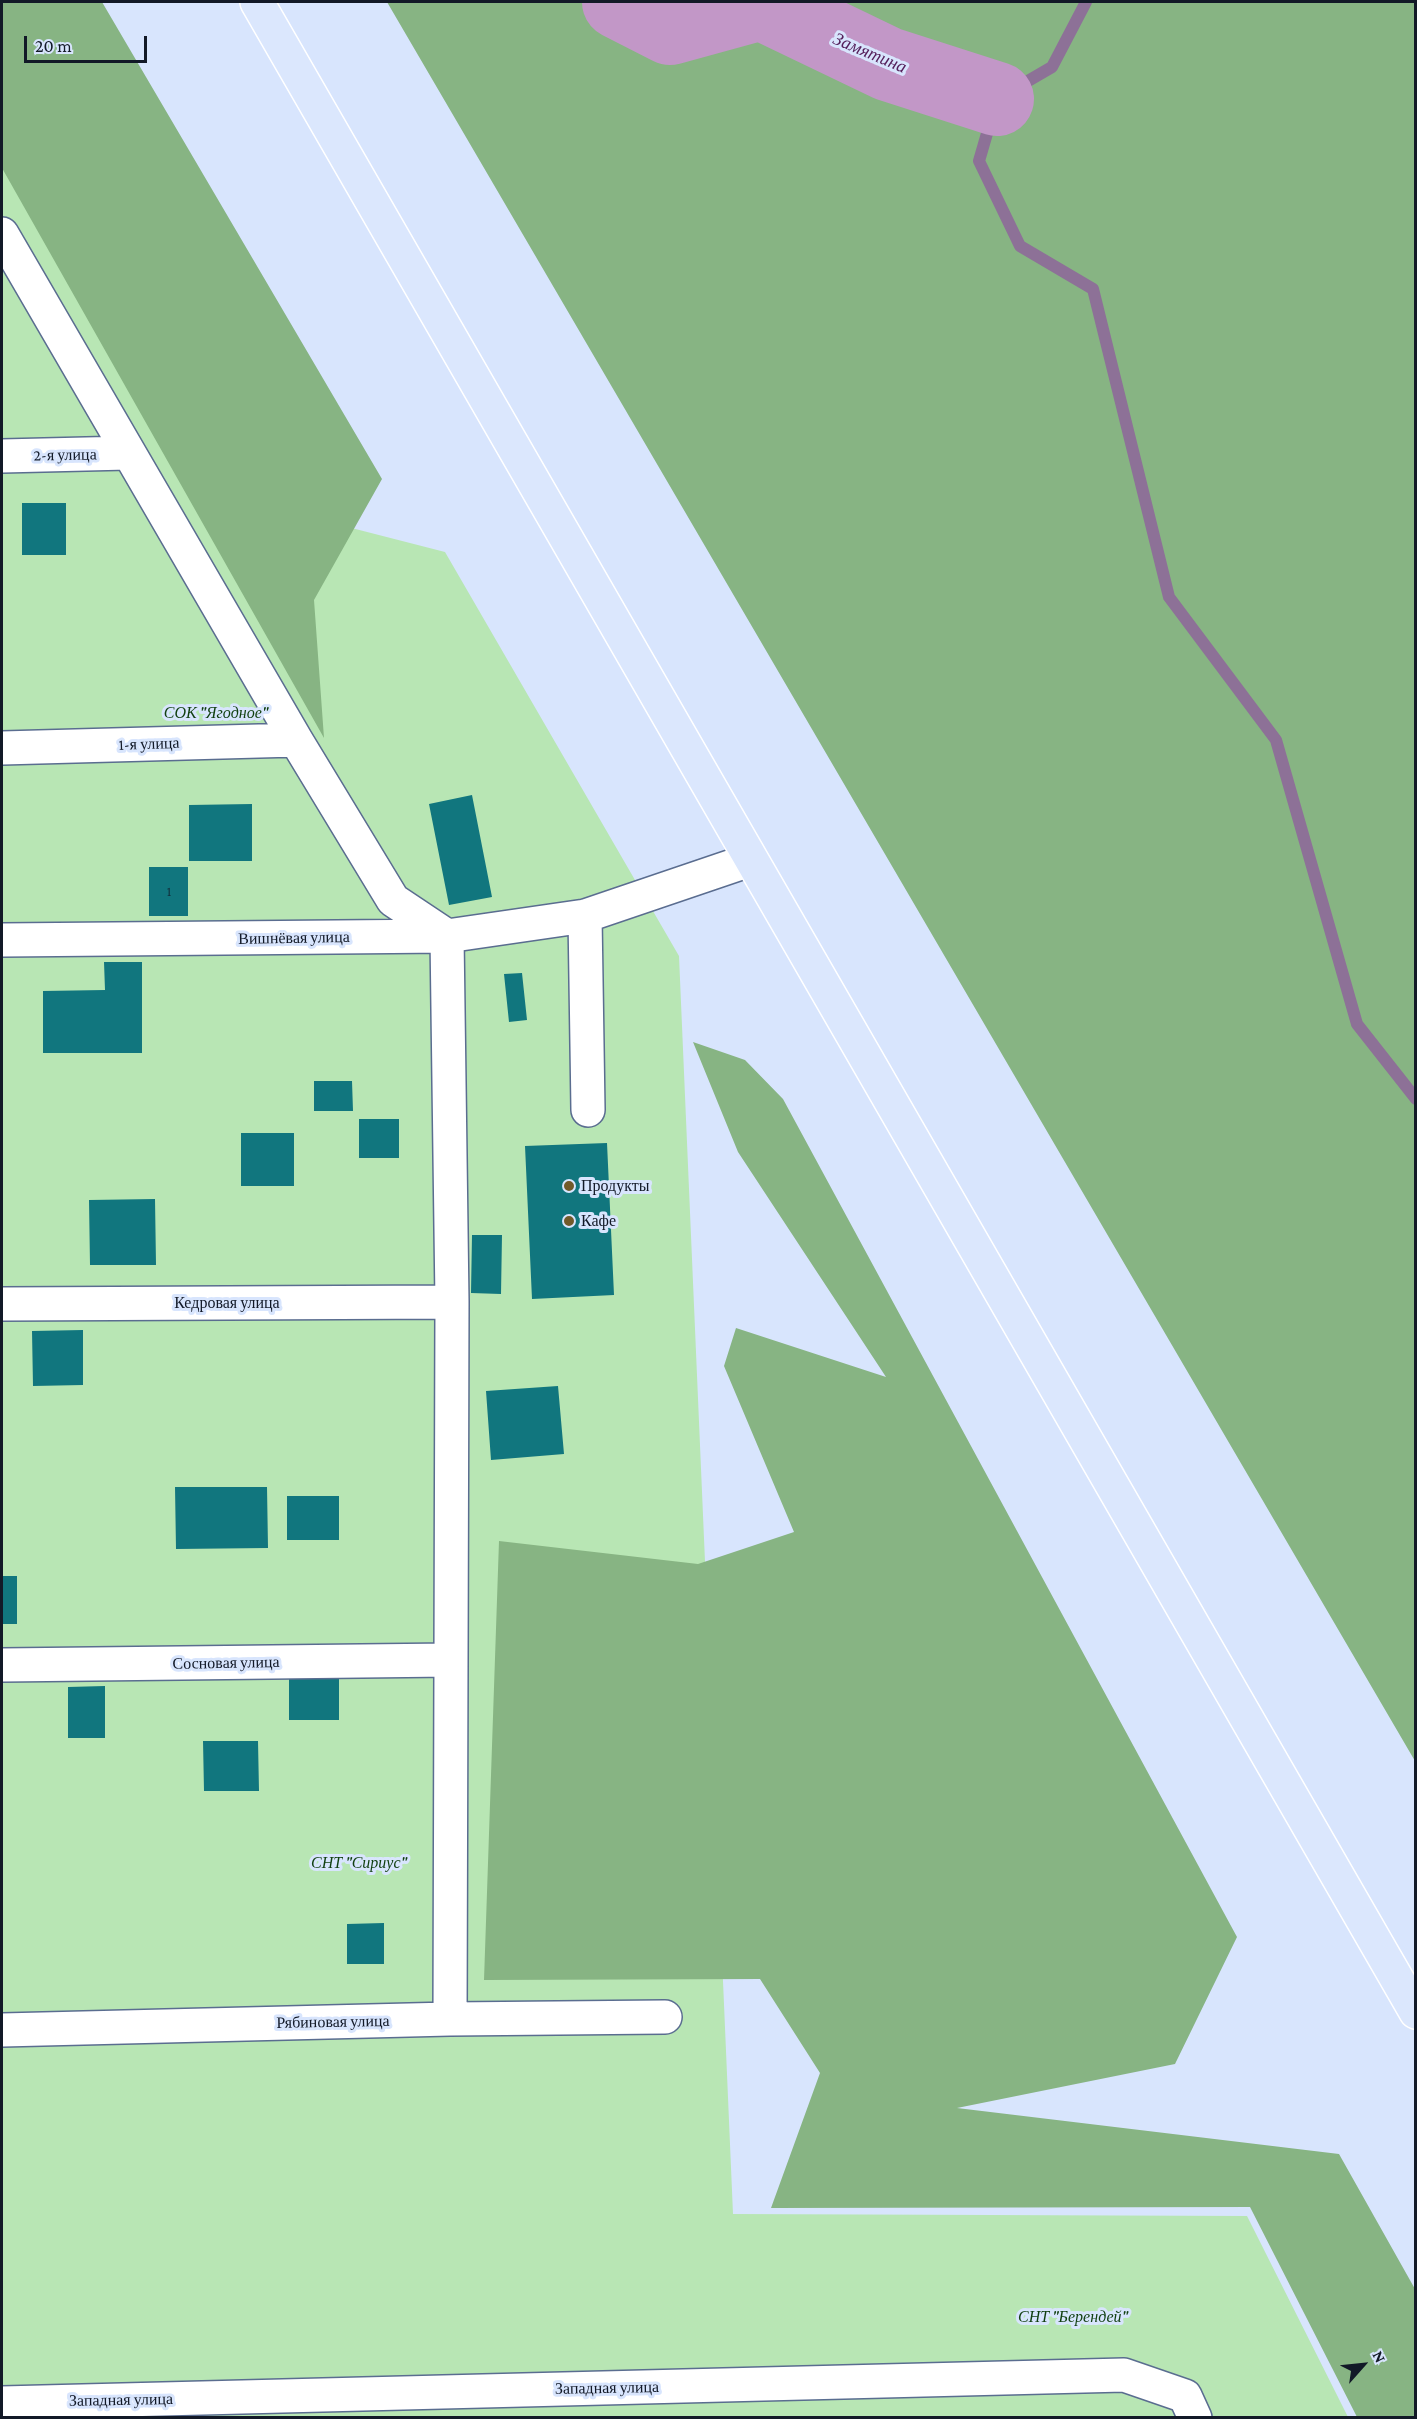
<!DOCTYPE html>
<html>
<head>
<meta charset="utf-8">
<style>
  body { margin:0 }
  #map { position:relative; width:1417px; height:2419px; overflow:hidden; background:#d8e5fd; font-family:"Crimson Pro",serif }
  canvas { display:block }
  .frame { position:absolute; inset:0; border:3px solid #121927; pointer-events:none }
  .north { position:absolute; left:1333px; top:2335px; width:60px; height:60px; -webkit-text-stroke:4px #d8e5fd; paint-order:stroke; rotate:63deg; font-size:16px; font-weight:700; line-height:24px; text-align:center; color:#121927 }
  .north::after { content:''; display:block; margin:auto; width:21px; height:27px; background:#121927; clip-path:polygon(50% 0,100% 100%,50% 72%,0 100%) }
  .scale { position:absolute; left:24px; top:36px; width:123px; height:27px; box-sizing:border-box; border:3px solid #121927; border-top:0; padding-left:8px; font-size:18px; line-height:21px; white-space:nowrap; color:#121927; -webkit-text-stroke:4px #d8e5fd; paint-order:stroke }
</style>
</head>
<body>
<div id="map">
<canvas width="1417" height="2419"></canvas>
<div class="frame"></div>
<div class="north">N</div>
<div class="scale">20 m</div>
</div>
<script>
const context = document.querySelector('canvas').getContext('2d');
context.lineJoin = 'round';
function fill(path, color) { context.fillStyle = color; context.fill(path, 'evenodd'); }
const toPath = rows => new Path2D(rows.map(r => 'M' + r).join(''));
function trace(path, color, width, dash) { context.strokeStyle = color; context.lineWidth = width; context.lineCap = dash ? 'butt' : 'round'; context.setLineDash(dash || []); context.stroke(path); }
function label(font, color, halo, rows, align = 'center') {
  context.font = font + ' "Crimson Pro",serif'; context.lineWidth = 6; context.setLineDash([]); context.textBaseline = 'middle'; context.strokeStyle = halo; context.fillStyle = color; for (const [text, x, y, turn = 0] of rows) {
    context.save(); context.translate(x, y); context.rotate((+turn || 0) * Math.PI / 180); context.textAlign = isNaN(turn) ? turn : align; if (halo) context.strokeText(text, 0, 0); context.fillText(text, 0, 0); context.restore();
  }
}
const green = toPath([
  [2,114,227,496,445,552,679,956,733,2214,1247,2216,1348,2417,2,2417]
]);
const forest = toPath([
  [2,2,102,2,382,479,314,600,324,738,2,168],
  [387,2,1415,2,1415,1761],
  [693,1042,745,1060,783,1099,1237,1937,1175,2064,957,2108,1339,2154,1415,2289,1415,2417,1357,2417,1250,2207,771,2208,820,2073,760,1979,484,1980,499,1541,698,1564,794,1532,724,1366,736,1328,886,1377,738,1152]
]);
const stream = toPath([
  [1086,2,1052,67,997,99,979,161,1020,246,1093,289,1169,597,1276,740,1357,1024,1416,1099]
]);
const river = toPath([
  [619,2,670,28,761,3,888,64,997,99]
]);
const building = toPath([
  [22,503,66,503,66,555,22,555],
  [472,795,492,897,449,905,429,804],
  [252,804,252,861,189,861,189,805],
  [149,867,188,867,188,916,149,916],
  [104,962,142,962,142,1053,43,1053,43,991,105,990],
  [522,973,527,1020,509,1022,504,974],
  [314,1081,352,1081,353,1111,314,1111],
  [359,1119,399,1119,399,1158,359,1158],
  [241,1133,294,1133,294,1186,241,1186],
  [607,1143,614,1295,532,1299,525,1146],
  [155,1199,156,1265,90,1265,89,1200],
  [472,1235,502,1235,501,1294,471,1293],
  [83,1330,83,1385,33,1386,32,1331],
  [558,1386,564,1454,491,1460,486,1391],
  [175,1487,267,1487,268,1548,176,1549],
  [287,1496,339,1496,339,1540,287,1540],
  [2,1576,17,1576,17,1624,2,1624],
  [339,1677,339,1720,289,1720,289,1678],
  [105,1686,105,1738,68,1738,68,1687],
  [203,1741,258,1741,259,1791,204,1791],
  [384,1923,384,1964,347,1964,347,1924]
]);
const minor = toPath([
  [2,234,296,740,393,900,447,936,452,1302,450,2019],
  [2,456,128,453],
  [2,748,296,740],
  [585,916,588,1110],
  [2,940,447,936,585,916,750,860],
  [2,1304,452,1302],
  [2,1665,451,1660],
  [2,2030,450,2019,665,2017],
  [2,2403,1124,2375,1185,2396,1195,2418]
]);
const major = toPath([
  [257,2,1416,2012]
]);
const markers = [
  [569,1186,6,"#725a2a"],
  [569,1221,6,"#725a2a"]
];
const numberNames = [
  ["1",169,892]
];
const streetNames = [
  ["2-я улица",65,455,-1],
  ["1-я улица",149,744,-2],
  ["Вишнёвая улица",294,938,-1],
  ["Кедровая улица",227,1303],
  ["Сосновая улица",226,1663,-1],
  ["Рябиновая улица",333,2022,-1],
  ["Западная улица",607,2388,-1],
  ["Западная улица",121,2400,-1]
];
const parkNames = [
  ["СОК \"Ягодное\"",216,713],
  ["СНТ \"Сириус\"",359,1863],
  ["СНТ \"Берендей\"",1073,2317]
];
const poiNames = [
  ["Продукты",581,1186],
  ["Кафе",581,1221]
];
const waterNames = [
  ["Замятина",870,53,23]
];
fill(green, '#b8e6b4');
fill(forest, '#87b483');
trace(stream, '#8d7197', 12);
trace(river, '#c297c7', 74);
fill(building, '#11767e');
trace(minor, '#5a6d90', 36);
trace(major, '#fff', 36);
trace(minor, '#fff', 33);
trace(major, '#dbe7fd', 33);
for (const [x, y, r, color] of markers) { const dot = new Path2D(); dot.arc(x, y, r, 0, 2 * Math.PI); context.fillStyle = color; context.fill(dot); trace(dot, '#d8e5fd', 2); }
label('14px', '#12303d', null, numberNames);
label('16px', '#121927', '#d8e5fd', streetNames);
label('italic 16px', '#103f0f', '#d8e5fd', parkNames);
label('16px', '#121927', '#d8e5fd', poiNames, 'left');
label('italic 18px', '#541f5a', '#d8e5fd', waterNames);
</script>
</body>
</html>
